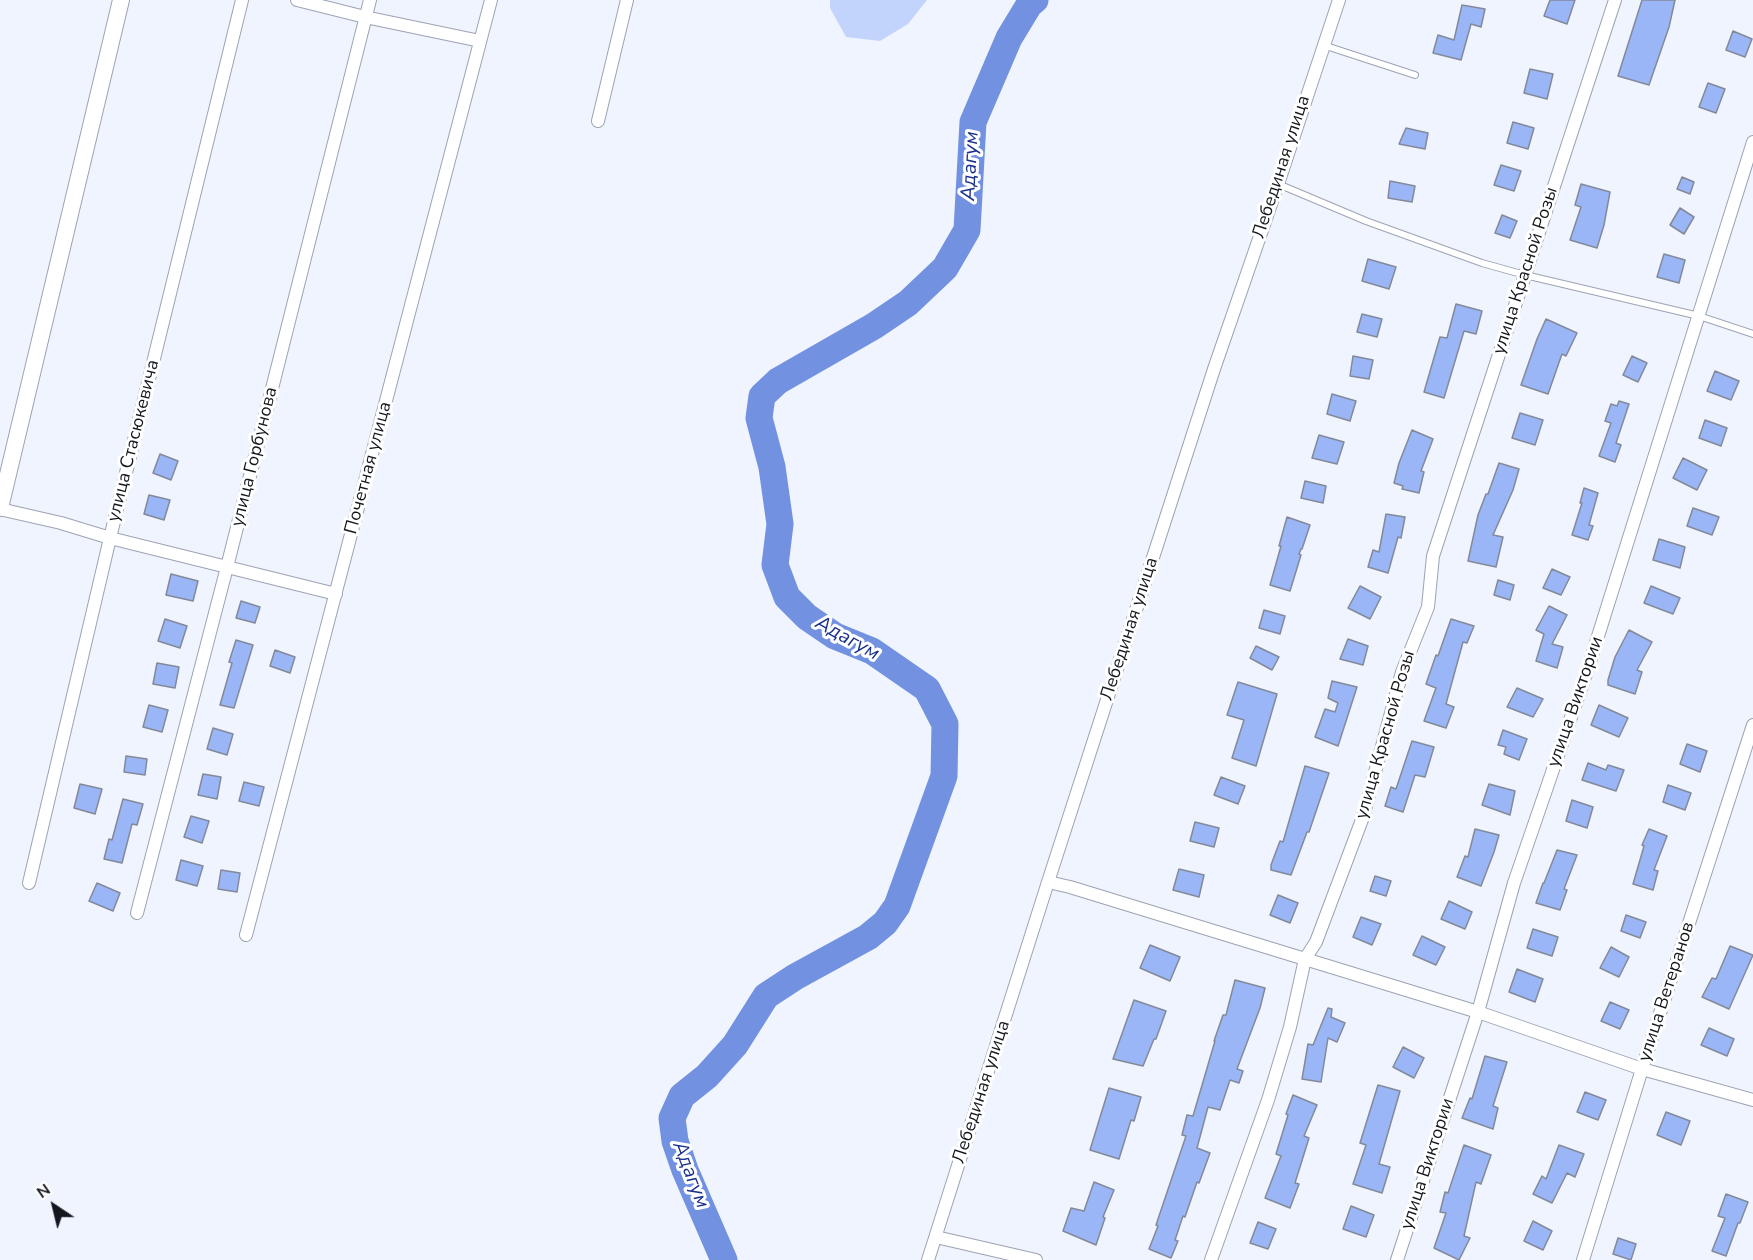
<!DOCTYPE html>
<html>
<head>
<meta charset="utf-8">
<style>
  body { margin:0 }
  #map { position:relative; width:1753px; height:1260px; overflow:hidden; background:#eff4ff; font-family:"Nunito Sans",sans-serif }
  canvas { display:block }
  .north { position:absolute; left:24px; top:1176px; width:60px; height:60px; -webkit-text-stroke:4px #fff; paint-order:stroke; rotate:325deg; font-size:16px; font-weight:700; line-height:24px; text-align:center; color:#13161c }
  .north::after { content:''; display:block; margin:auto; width:21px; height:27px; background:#13161c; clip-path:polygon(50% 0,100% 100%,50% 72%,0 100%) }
</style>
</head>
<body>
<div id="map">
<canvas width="1753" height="1260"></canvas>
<div class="north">N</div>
</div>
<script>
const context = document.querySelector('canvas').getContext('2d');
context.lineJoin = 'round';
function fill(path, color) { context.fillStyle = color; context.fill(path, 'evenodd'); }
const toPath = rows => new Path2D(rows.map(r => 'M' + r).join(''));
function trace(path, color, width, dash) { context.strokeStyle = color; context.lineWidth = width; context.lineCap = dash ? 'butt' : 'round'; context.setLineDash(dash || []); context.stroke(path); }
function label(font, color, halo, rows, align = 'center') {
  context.font = font + ' "Nunito Sans",sans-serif'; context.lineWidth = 6; context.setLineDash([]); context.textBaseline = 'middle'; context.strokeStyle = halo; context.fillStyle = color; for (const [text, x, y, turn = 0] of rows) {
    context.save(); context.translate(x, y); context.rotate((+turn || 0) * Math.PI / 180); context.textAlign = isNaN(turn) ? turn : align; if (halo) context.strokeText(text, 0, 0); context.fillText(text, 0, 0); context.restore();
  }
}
const green = toPath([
  [830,0,927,0,908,24,880,41,846,37,830,8]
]);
const river = toPath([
  [724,1260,685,1170,675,1141,672,1118,682,1096,707,1076,735,1045,766,996,795,977,868,937,885,923,897,906,944,776,945,724,927,689,872,651,835,636,807,617,787,597,775,565,780,524,772,467,759,418,762,396,778,381,874,326,908,303,945,268,967,230,973,122,1009,38,1029,5,1035,0]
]);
const building = toPath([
  [1550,0,1575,0,1567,24,1544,16,1550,0],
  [1642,0,1675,0,1669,27,1649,85,1618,76,1642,0],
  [1462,5,1485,9,1481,27,1471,24,1461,60,1433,53,1438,35,1454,40,1462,5],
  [1733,31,1752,39,1745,57,1726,50,1733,31],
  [1530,69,1553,74,1547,99,1524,93,1530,69],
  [1708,83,1725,89,1716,113,1699,107,1708,83],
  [1513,122,1534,128,1528,149,1507,143,1513,122],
  [1406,128,1428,133,1425,149,1399,144,1406,128],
  [1501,165,1521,171,1514,191,1494,185,1501,165],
  [1682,177,1694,182,1690,194,1677,189,1682,177],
  [1390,181,1415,186,1412,202,1388,198,1390,181],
  [1581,184,1610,192,1604,225,1597,248,1570,240,1581,207,1575,205,1581,184],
  [1680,208,1694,217,1684,234,1670,225,1680,208],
  [1502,215,1517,221,1510,238,1495,233,1502,215],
  [1664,254,1685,260,1679,283,1657,277,1664,254],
  [1368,259,1396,267,1389,289,1362,281,1368,259],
  [1456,304,1482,311,1476,334,1464,331,1444,398,1424,392,1440,337,1447,338,1456,304],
  [1362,314,1382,319,1377,337,1357,332,1362,314],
  [1546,319,1577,333,1566,356,1562,354,1548,394,1521,385,1537,339,1546,319],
  [1353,356,1373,360,1369,379,1350,376,1353,356],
  [1632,356,1647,363,1638,382,1623,375,1632,356],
  [1715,371,1739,381,1731,400,1707,391,1715,371],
  [1332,394,1356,401,1350,421,1327,414,1332,394],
  [1619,401,1629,404,1616,443,1621,445,1615,462,1599,456,1611,423,1605,421,1611,404,1617,406,1619,401],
  [1520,413,1543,420,1535,445,1512,438,1520,413],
  [1705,420,1727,428,1721,446,1699,438,1705,420],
  [1412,430,1433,439,1421,471,1424,472,1419,493,1402,489,1403,486,1394,483,1399,463,1412,430],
  [1319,435,1344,442,1337,464,1312,458,1319,435],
  [160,454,178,461,171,480,153,473,160,454],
  [1683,458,1707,470,1697,490,1673,478,1683,458],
  [1499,463,1519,469,1513,490,1493,535,1503,537,1496,567,1468,561,1478,515,1486,494,1488,494,1499,463],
  [1305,481,1326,486,1323,503,1301,498,1305,481],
  [1584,488,1598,493,1589,525,1593,526,1588,540,1572,535,1582,503,1580,503,1584,488],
  [149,495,170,500,164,520,144,514,149,495],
  [1693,508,1719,517,1712,535,1687,526,1693,508],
  [1386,514,1405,517,1401,538,1398,537,1388,573,1368,567,1373,550,1379,552,1386,514],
  [1287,517,1310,525,1302,549,1301,549,1299,554,1301,555,1290,591,1270,585,1281,546,1279,546,1287,517],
  [1659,539,1685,547,1680,568,1653,560,1659,539],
  [1552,569,1570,577,1561,595,1543,588,1552,569],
  [171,574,198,581,193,601,166,595,171,574],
  [1498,580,1514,585,1510,600,1494,595,1498,580],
  [1360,586,1381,597,1370,619,1348,608,1360,586],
  [1651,586,1680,598,1673,614,1644,603,1651,586],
  [241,601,260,607,255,623,236,618,241,601],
  [1549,606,1567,615,1552,644,1563,647,1557,668,1536,661,1544,634,1536,630,1549,606],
  [1264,610,1285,616,1280,634,1259,628,1264,610],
  [165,619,187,626,180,648,158,641,165,619],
  [1451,619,1474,626,1467,643,1463,642,1446,704,1454,707,1446,728,1424,721,1436,688,1426,684,1436,655,1438,656,1451,619],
  [1629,630,1652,642,1637,670,1642,672,1635,694,1608,685,1608,680,1615,657,1629,630],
  [1348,639,1368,646,1363,665,1340,659,1348,639],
  [236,640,253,645,234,708,220,705,232,663,229,662,236,640],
  [1256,646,1279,657,1272,670,1250,658,1256,646],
  [275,650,295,657,290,673,270,666,275,650],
  [157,663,179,667,175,688,153,684,157,663],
  [1332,681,1357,687,1338,746,1315,737,1325,709,1335,712,1338,703,1328,698,1332,681],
  [1238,682,1277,694,1256,766,1232,758,1244,720,1227,715,1238,682],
  [1517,688,1543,699,1533,717,1507,707,1517,688],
  [149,705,168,710,162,732,143,727,149,705],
  [1599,705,1628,718,1619,737,1591,725,1599,705],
  [213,728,233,734,227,755,207,749,213,728],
  [1503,730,1527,739,1519,760,1504,754,1506,747,1498,745,1503,730],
  [1412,741,1434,747,1425,777,1415,775,1403,812,1385,806,1391,787,1396,789,1412,741],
  [1687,744,1707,751,1700,772,1680,764,1687,744],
  [126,756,147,759,145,775,124,772,126,756],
  [1588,763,1606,770,1608,765,1624,770,1616,791,1582,780,1588,763],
  [1305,766,1329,773,1309,832,1307,832,1291,875,1271,870,1271,865,1280,841,1283,842,1305,766],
  [203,774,221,777,217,799,198,795,203,774],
  [1221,777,1245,786,1238,804,1214,795,1221,777],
  [244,782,264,787,259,806,239,801,244,782],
  [80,784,102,789,95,814,74,808,80,784],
  [1489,784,1515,791,1510,815,1482,805,1489,784],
  [1668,785,1691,793,1685,810,1663,802,1668,785],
  [123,799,143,804,137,825,132,824,122,863,104,859,109,839,112,840,123,799],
  [1572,800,1593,807,1587,828,1566,821,1572,800],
  [191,816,209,821,202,843,184,837,191,816],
  [1195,822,1219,828,1214,847,1190,841,1195,822],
  [1475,829,1499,835,1494,852,1481,886,1457,877,1465,856,1468,857,1475,829],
  [1649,829,1667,836,1654,870,1658,871,1653,890,1633,884,1644,846,1642,845,1649,829],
  [1557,850,1577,855,1564,889,1567,890,1560,910,1536,903,1543,883,1544,883,1557,850],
  [181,860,203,866,197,886,176,880,181,860],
  [1179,869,1204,875,1199,897,1173,890,1179,869],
  [221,870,240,873,237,892,218,889,221,870],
  [1375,876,1391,881,1386,896,1370,891,1375,876],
  [97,883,120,893,113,911,89,901,97,883],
  [1278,895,1298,903,1290,923,1270,915,1278,895],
  [1449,901,1472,912,1465,929,1441,919,1449,901],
  [1626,915,1646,922,1640,938,1621,931,1626,915],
  [1361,917,1381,924,1372,945,1353,937,1361,917],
  [1533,929,1558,937,1552,956,1527,948,1533,929],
  [1422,936,1445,947,1436,965,1413,955,1422,936],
  [1150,945,1180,957,1170,981,1140,968,1150,945],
  [1730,946,1753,955,1729,1009,1702,997,1712,978,1716,979,1730,946],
  [1611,947,1629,957,1619,977,1600,968,1611,947],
  [1517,969,1543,979,1535,1002,1509,992,1517,969],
  [1235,980,1265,988,1260,1008,1237,1069,1243,1071,1239,1083,1230,1080,1220,1110,1208,1107,1197,1148,1210,1153,1199,1183,1197,1182,1185,1217,1183,1216,1175,1240,1178,1241,1171,1258,1149,1249,1158,1226,1156,1225,1186,1136,1182,1135,1187,1115,1193,1116,1215,1041,1214,1041,1223,1015,1226,1015,1235,980],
  [1134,1000,1166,1011,1156,1039,1154,1039,1143,1066,1113,1059,1134,1000],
  [1610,1002,1629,1010,1620,1029,1601,1021,1610,1002],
  [1328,1008,1332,1009,1331,1017,1345,1023,1337,1042,1328,1038,1321,1082,1302,1079,1308,1044,1313,1045,1328,1008],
  [1709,1028,1734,1039,1727,1056,1701,1045,1709,1028],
  [1403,1047,1424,1058,1414,1078,1393,1067,1403,1047],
  [1485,1056,1507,1062,1493,1106,1498,1108,1493,1129,1462,1118,1470,1098,1472,1099,1485,1056],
  [1378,1085,1400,1091,1379,1164,1390,1167,1382,1193,1353,1184,1366,1145,1360,1143,1378,1085],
  [1109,1088,1141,1097,1134,1121,1131,1120,1119,1159,1090,1150,1109,1088],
  [1585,1092,1606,1100,1598,1120,1577,1112,1585,1092],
  [1293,1095,1317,1105,1304,1136,1309,1138,1295,1183,1299,1184,1290,1208,1265,1198,1281,1156,1276,1154,1288,1115,1286,1114,1293,1095],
  [1666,1112,1690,1121,1681,1145,1657,1135,1666,1112],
  [1464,1145,1491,1155,1481,1184,1476,1182,1464,1236,1470,1238,1459,1260,1434,1248,1446,1213,1440,1212,1445,1192,1448,1193,1464,1145],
  [1559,1145,1584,1154,1575,1177,1567,1173,1552,1203,1533,1194,1542,1176,1546,1179,1559,1145],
  [1094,1182,1114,1190,1103,1217,1105,1218,1096,1245,1063,1231,1071,1208,1084,1211,1094,1182],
  [1726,1194,1748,1202,1740,1223,1738,1223,1726,1256,1712,1251,1725,1218,1718,1216,1726,1194],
  [1351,1206,1374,1215,1366,1237,1343,1229,1351,1206],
  [1533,1221,1552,1231,1543,1250,1524,1241,1533,1221],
  [1258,1222,1276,1229,1268,1249,1250,1243,1258,1222],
  [1618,1238,1636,1244,1631,1260,1613,1254,1618,1238]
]);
const lane = toPath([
  [1323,45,1415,75],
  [1278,184,1366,221,1482,263,1525,275,1699,316,1753,334]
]);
const street = toPath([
  [297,0,365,17,480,41],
  [598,121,627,0],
  [0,509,61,523,110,538,336,594],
  [1048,882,1070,887,1478,1012,1642,1069,1753,1100],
  [29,883,110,538,242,0],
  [137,913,227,567,370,0],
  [246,935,491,0],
  [936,1237,1036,1260],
  [928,1260,1048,882,1214,369,1278,184,1339,0],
  [1211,1260,1268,1100,1290,1027,1305,959,1316,942,1363,817,1402,672,1428,607,1433,556,1615,0],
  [1397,1260,1478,1012,1514,883,1589,665,1753,142],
  [1583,1260,1642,1069,1753,725]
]);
const secondary = toPath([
  [0,508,121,0]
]);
const streetNames = [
  ["Лебединая улица",1282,167,-72],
  ["улица Красной Розы",1526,271,-72],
  ["улица Стасюкевича",134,441,-76],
  ["улица Горбунова",255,457,-76],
  ["Почетная улица",369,468,-75],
  ["Лебединая улица",1130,629,-72],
  ["улица Виктории",1576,702,-71],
  ["улица Красной Розы",1386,735,-74],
  ["улица Ветеранов",1667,992,-72],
  ["Лебединая улица",982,1092,-72],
  ["улица Виктории",1428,1164,-72]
];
const waterNames = [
  ["Адагум",971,166,-87],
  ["Адагум",847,639,29],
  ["Адагум",690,1175,69]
];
fill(green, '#c3d4fc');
trace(river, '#7291e0', 27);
fill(building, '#9bb6f7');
trace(building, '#828999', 1.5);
trace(lane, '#9ca3b3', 8);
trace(street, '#9ca3b3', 14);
trace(secondary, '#9ca3b3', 18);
trace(lane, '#fff', 6);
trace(street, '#fff', 12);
trace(secondary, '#fff', 16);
label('18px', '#13161c', '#fff', streetNames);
label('italic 20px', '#1a318c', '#fff', waterNames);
</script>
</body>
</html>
